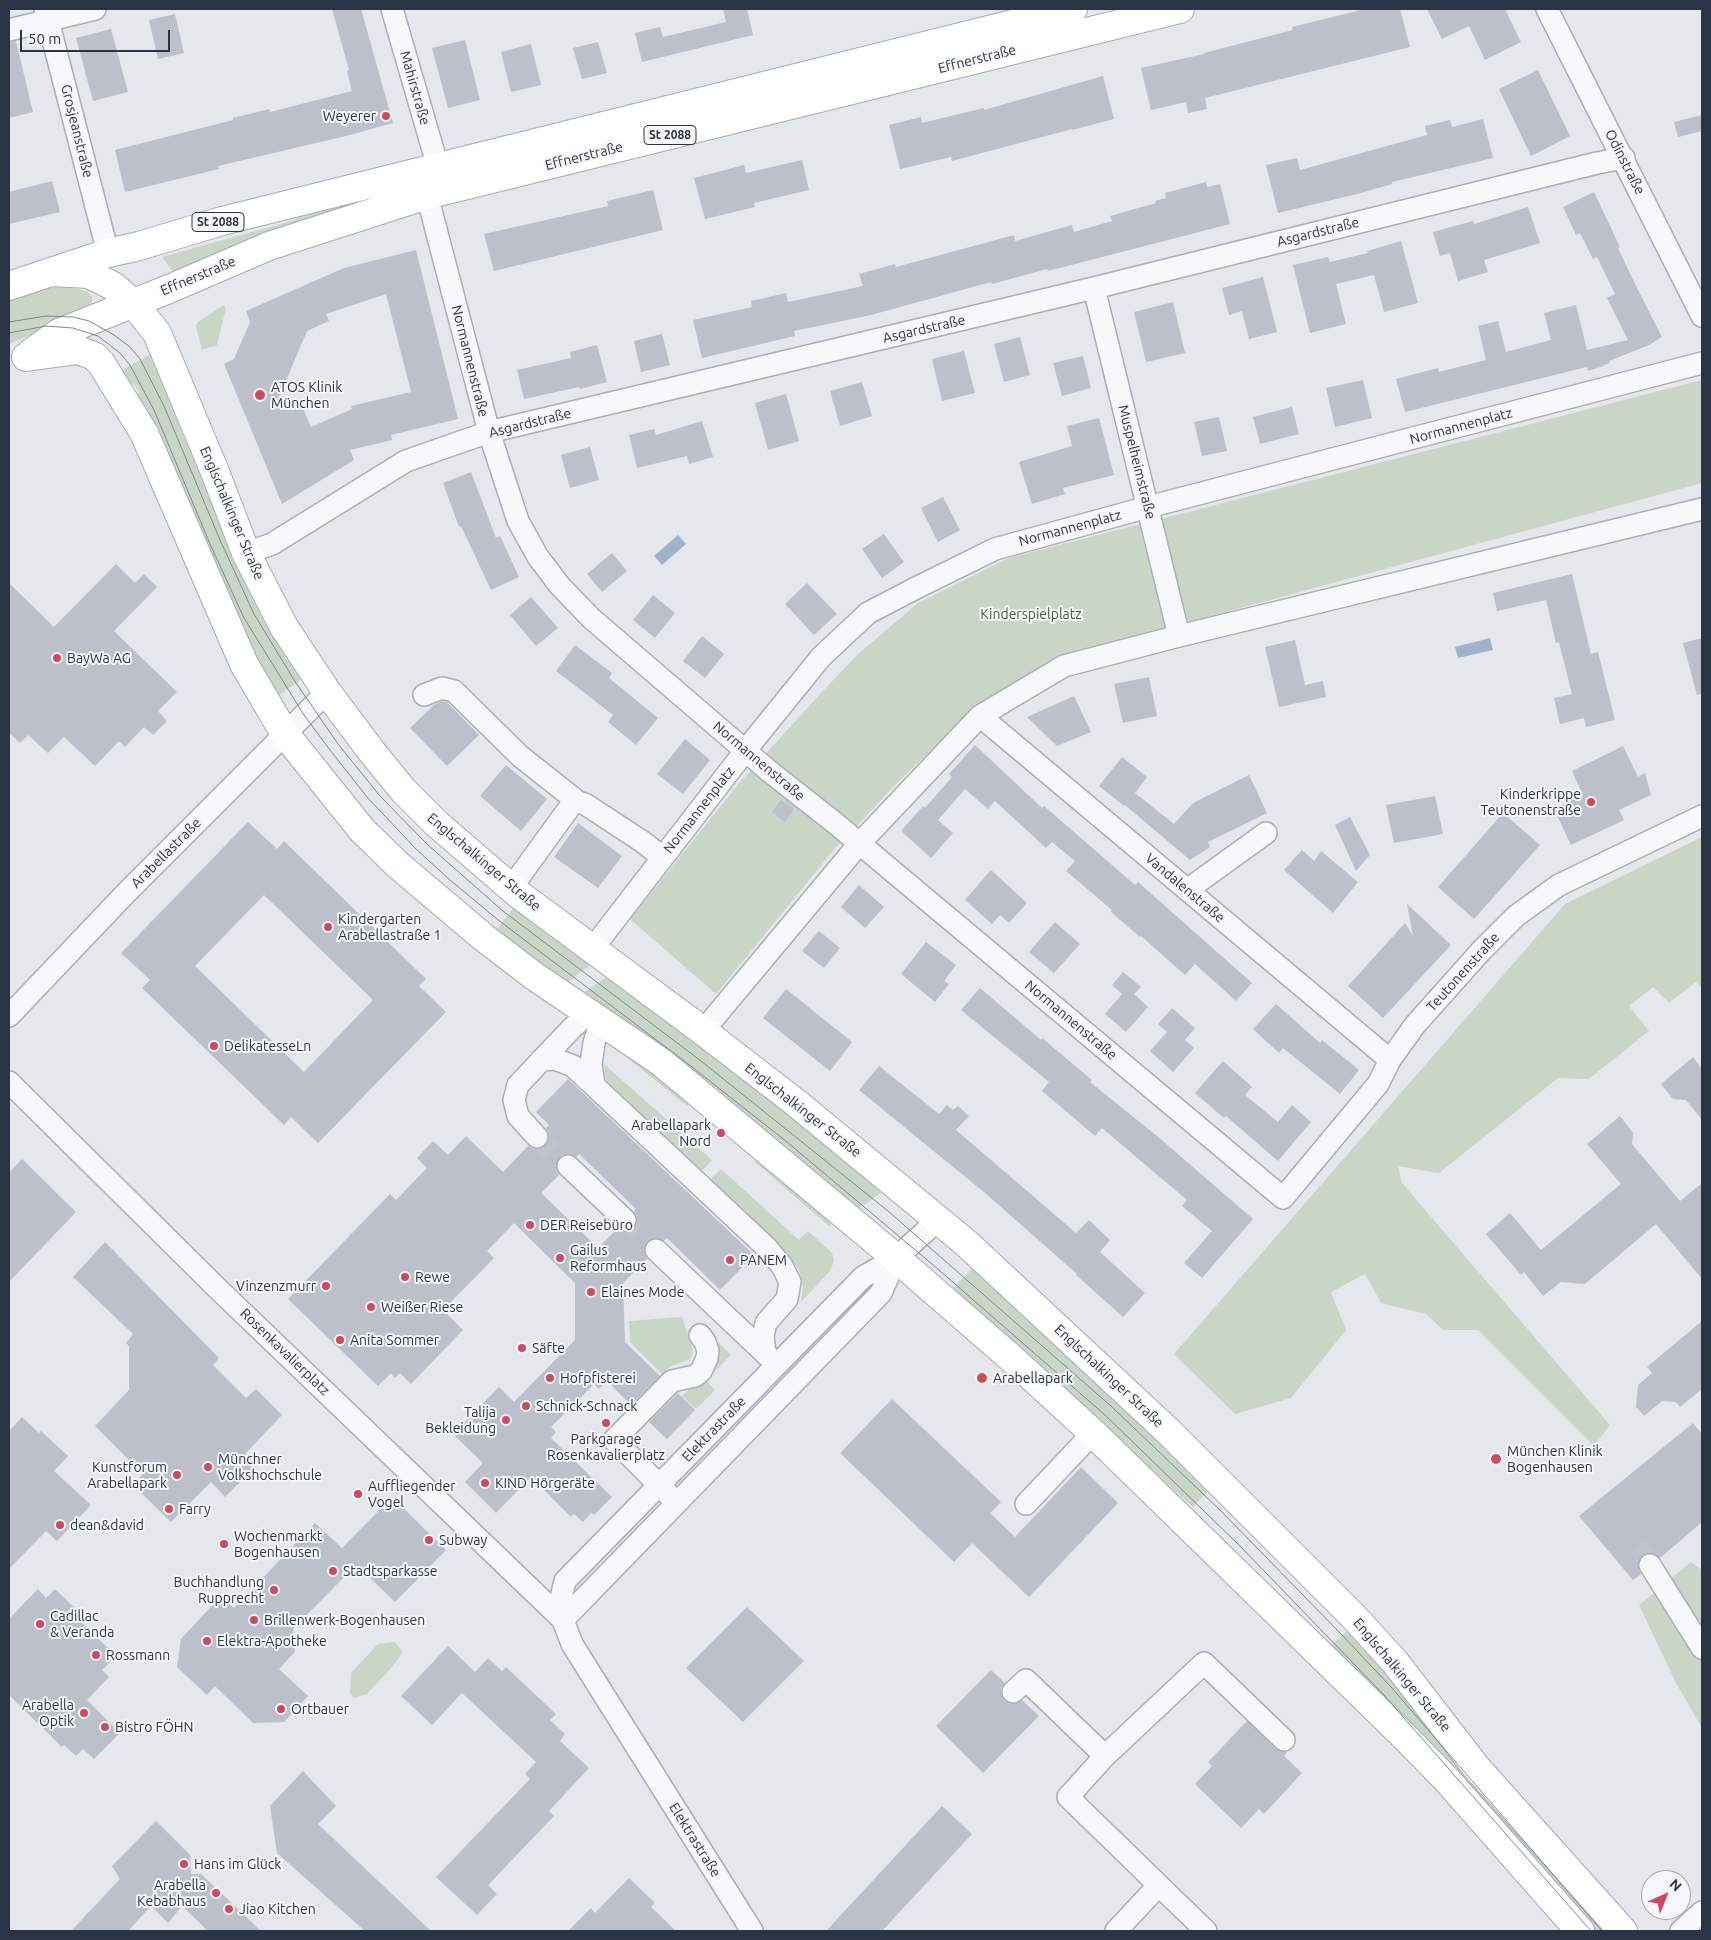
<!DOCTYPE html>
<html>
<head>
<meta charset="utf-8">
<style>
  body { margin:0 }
  #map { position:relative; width:1711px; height:1940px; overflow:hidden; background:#e4e7ec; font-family:Ubuntu,sans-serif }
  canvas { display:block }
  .frame { position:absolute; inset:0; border:10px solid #2b3445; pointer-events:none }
  .north { position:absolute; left:1641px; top:1870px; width:50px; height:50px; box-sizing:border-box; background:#f4f6f9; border:1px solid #a4a8b1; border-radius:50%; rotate:44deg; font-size:14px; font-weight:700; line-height:20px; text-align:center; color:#2b3445 }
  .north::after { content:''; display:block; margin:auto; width:18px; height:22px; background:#d1495b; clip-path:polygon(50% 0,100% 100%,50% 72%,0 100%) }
  .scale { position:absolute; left:20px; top:30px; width:150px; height:22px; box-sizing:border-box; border:2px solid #2b3445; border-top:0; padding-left:6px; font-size:15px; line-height:18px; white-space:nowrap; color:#2b3445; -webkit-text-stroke:4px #f4f6f9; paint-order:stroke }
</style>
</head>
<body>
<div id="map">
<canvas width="1711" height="1940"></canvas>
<div class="frame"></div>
<div class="north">N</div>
<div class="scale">50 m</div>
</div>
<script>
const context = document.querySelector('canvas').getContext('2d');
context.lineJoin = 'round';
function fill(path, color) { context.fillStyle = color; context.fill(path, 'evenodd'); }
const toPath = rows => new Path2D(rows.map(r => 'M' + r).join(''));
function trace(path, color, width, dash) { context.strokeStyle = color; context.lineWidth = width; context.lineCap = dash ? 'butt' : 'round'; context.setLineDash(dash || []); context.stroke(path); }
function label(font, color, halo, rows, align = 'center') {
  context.font = font + ' Ubuntu,sans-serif'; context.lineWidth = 4; context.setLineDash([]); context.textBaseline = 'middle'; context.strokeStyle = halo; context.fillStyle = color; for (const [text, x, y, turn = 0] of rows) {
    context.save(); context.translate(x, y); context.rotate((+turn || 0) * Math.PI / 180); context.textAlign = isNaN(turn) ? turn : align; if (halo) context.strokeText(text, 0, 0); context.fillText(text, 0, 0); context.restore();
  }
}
const green = toPath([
  [348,199,351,207,175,275,162,257,295,220,311,209],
  [62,286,87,291,92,297,92,307,89,310,9,344,9,300,38,290],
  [224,305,226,308,217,345,202,350,196,326,198,322],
  [151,354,185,440,238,559,302,679,278,696,248,643,136,396,139,393,134,383,129,386,120,371],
  [1702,380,1702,483,1060,657,976,707,897,783,832,852,716,994,630,919,741,781,820,694,858,654,918,603,1009,558],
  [1702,837,1702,989,1696,982,1669,1003,1653,987,1629,1006,1649,1031,1589,1079,1558,1078,1439,1173,1398,1166,1402,1183,1610,1425,1594,1446,1478,1330,1443,1330,1426,1314,1381,1303,1365,1274,1331,1292,1346,1330,1291,1398,1235,1414,1174,1354,1565,904],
  [516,905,596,961,565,984,494,933],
  [612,973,886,1189,857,1210,580,995],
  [623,1046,691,1102,687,1106,619,1051],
  [604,1064,712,1160,700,1173,611,1087,606,1079],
  [759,1157,833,1221,829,1226,755,1162],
  [721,1169,799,1240,808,1231,832,1253,834,1261,830,1271,801,1302,803,1287,799,1269,709,1181],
  [974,1267,1211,1488,1193,1507,950,1291],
  [682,1317,693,1350,692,1356,688,1360,671,1366,662,1374,630,1342,629,1321],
  [713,1337,731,1355,706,1380,715,1390,696,1409,682,1396,705,1375],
  [1691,1562,1702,1570,1702,1728,1676,1683,1639,1605],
  [1351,1627,1613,1931,1587,1931,1326,1651],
  [395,1642,403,1652,391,1668,367,1694,354,1698,350,1693,351,1673,378,1644]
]);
const water = toPath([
  [678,535,686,544,662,565,654,556],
  [1490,638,1493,650,1458,658,1455,647]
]);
const building = toPath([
  [332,9,361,9,393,123,346,136,218,166,219,169,125,192,115,150,233,120,233,118,269,109,270,112,352,91,347,71,349,70],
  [723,9,747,9,753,35,642,62,635,33,660,27,663,37,726,22],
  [1365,9,1400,9,1410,47,1205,98,1207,109,1188,113,1186,102,1151,110,1141,68,1204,54,1204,53,1293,30,1292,27],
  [1427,9,1505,9,1521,42,1485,60,1469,26,1442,39],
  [175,14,184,53,158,59,149,20],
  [111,29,128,92,93,101,76,38],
  [465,40,480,100,448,108,432,48],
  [16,41,33,112,9,118,9,42],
  [598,42,607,73,582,79,573,48],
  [531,44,541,85,511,92,501,52],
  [1538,70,1570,136,1531,156,1499,89],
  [1103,76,1114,119,1072,130,1072,129,952,161,951,157,900,169,889,125,921,117,922,123,984,108,984,110],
  [1702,115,1702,131,1678,137,1674,122],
  [1483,119,1493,158,1392,182,1392,184,1361,193,1278,213,1266,165,1297,158,1300,170,1427,135,1425,126,1450,120,1452,127],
  [802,160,809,190,754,203,755,207,705,219,694,178,744,165,746,173],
  [52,181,60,212,9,224,9,192],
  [1206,182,1207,187,1220,184,1230,224,1048,271,1047,269,992,284,991,282,871,315,794,331,795,336,702,358,693,320,752,307,751,301,786,293,788,302,863,286,859,274,895,264,896,267,1014,235,1015,241,1072,225,1074,232,1112,221,1110,216,1156,203,1155,201,1166,198,1165,193],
  [653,190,663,230,494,271,484,234,608,206,607,201],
  [1594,192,1620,247,1618,248,1635,284,1662,337,1649,345,1609,361,1610,363,1604,365,1604,366,1588,371,1587,367,1405,412,1396,379,1438,368,1439,372,1486,360,1478,326,1498,321,1506,352,1551,340,1544,313,1576,305,1587,350,1628,340,1607,298,1615,294,1597,257,1593,259,1580,233,1576,235,1563,207],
  [1528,207,1540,243,1484,260,1488,272,1458,281,1450,253,1440,256,1433,232,1473,221,1474,224],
  [1401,241,1418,303,1384,312,1374,275,1336,284,1346,324,1310,333,1293,265,1328,257,1330,262,1368,253,1367,251],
  [416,250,458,419,391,435,392,440,350,450,354,460,282,504,224,364,234,359,250,322,246,311,344,268],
  [386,294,411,392,351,406,352,409,311,427,299,399,274,409,307,331,329,321,326,314],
  [1263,277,1277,332,1249,339,1242,311,1229,315,1222,288],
  [1173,302,1185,353,1146,362,1134,312],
  [662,334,670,365,641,372,634,341],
  [1020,337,1030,375,1004,382,994,344],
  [597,345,607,382,580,389,579,387,524,399,517,370,571,358,570,352],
  [964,351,975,393,942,401,932,359],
  [1083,356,1091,388,1062,396,1053,363],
  [1363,380,1372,418,1335,427,1326,388],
  [862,382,872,416,840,426,830,391],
  [786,394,799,441,768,450,755,403],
  [1292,407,1299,434,1260,444,1253,417],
  [1219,417,1227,451,1202,456,1194,422],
  [1099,418,1114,475,1063,488,1065,494,1032,504,1019,462,1072,446,1067,426],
  [702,421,713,457,689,464,687,456,637,468,629,435,654,429,656,435],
  [590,447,599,480,570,488,561,455],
  [471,472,496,538,500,536,519,577,491,590,461,526,459,527,443,483],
  [943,497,960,530,938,542,921,508],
  [884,534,904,562,882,578,862,549],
  [612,553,627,571,602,592,587,574],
  [116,564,135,583,144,574,157,587,114,631,177,692,158,711,167,721,153,735,144,727,125,747,119,741,95,766,64,737,48,753,28,735,20,743,9,733,9,583,54,627],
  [1572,574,1591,654,1598,652,1615,720,1586,727,1584,718,1560,724,1554,698,1572,694,1559,642,1556,643,1546,600,1497,611,1493,593],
  [807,583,837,614,814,635,785,604],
  [653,595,675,613,655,638,633,620],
  [531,597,558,628,536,646,510,615],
  [702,636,724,654,705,678,683,661],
  [1702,638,1702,694,1697,695,1683,643],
  [1295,640,1305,685,1323,681,1326,697,1279,707,1265,647],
  [575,645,612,673,609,678,658,718,636,745,608,722,613,715,556,671],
  [1149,677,1157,716,1123,723,1114,684],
  [1074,696,1091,732,1057,746,1027,717],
  [443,701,447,702,479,735,447,766,410,728,434,705],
  [685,739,710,760,683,794,657,774],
  [975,745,1042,808,1044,806,1135,885,1138,882,1252,983,1236,1001,1195,964,1185,975,1141,936,1140,937,1111,912,1112,910,1066,871,1075,861,1052,842,1046,848,995,801,988,809,965,789,938,820,953,833,931,858,901,831,923,806,925,808,952,777,949,774],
  [1623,746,1638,777,1645,773,1651,795,1619,810,1624,820,1571,845,1554,809,1583,795,1572,771],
  [1122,757,1147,777,1135,793,1174,824,1193,803,1249,775,1267,813,1208,842,1210,847,1190,860,1125,805,1124,806,1099,786],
  [506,765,547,799,521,831,480,796],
  [1435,796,1443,834,1394,843,1386,805],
  [781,800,794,809,785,822,772,812],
  [1503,813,1540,845,1474,919,1438,887],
  [1350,817,1370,855,1356,871,1335,825],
  [248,822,277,849,284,841,426,979,419,986,446,1012,318,1143,291,1117,284,1125,142,988,150,980,121,953],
  [264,895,373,1000,304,1072,195,966],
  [578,823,622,856,598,888,554,857],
  [1302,850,1314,861,1321,851,1358,882,1333,913,1284,870],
  [991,870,1027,903,1009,923,1000,915,992,924,965,900],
  [859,885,884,907,865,928,841,907],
  [1407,904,1451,945,1383,1018,1348,986,1405,923,1413,936],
  [1055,922,1080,944,1054,973,1029,952],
  [819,931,840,948,824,968,802,951],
  [926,942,956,965,944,981,949,984,935,1002,901,974],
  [1123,972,1141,987,1134,994,1148,1007,1126,1032,1105,1014,1122,994,1112,985],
  [980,988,1041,1040,1042,1038,1092,1080,1090,1082,1157,1136,1253,1219,1202,1278,1184,1263,1212,1231,1182,1206,1187,1200,1102,1128,1095,1136,1042,1091,1049,1082,961,1010],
  [786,989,852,1042,830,1071,763,1018],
  [1276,1004,1320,1043,1322,1040,1359,1070,1340,1094,1283,1048,1279,1053,1253,1029],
  [1172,1008,1195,1028,1185,1040,1194,1048,1173,1072,1150,1051,1167,1032,1158,1024],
  [1693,1057,1702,1069,1702,1120,1686,1100,1673,1099,1661,1084],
  [1223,1061,1252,1087,1245,1095,1278,1122,1292,1105,1311,1122,1278,1161,1226,1116,1224,1118,1195,1093],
  [879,1066,939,1114,947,1105,953,1110,958,1106,969,1116,956,1130,1076,1233,1089,1220,1110,1240,1100,1252,1145,1293,1123,1317,1076,1275,1077,1274,985,1193,859,1090],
  [568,1079,754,1255,720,1290,667,1238,664,1241,659,1238,653,1238,647,1242,644,1248,644,1253,647,1259,623,1283,625,1342,660,1376,631,1405,607,1381,599,1389,594,1384,551,1427,556,1432,551,1438,612,1497,594,1515,591,1513,583,1522,574,1514,571,1517,531,1477,496,1513,465,1482,483,1463,453,1434,499,1387,514,1402,575,1340,575,1283,514,1223,487,1251,494,1258,443,1310,463,1330,411,1384,400,1373,395,1378,391,1373,378,1386,288,1299,390,1194,396,1200,427,1168,417,1158,433,1141,448,1155,466,1136,503,1172,528,1146,534,1149,539,1149,545,1147,549,1140,549,1134,546,1128,549,1125,536,1112],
  [564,1154,570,1154,576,1157,579,1154,636,1209,634,1211,637,1216,637,1222,634,1229,629,1232,623,1232,617,1229,598,1248,541,1193,559,1175,556,1170,556,1164,559,1158],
  [1620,1116,1633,1133,1632,1144,1680,1201,1702,1183,1702,1279,1656,1224,1585,1284,1561,1282,1543,1296,1524,1272,1521,1275,1486,1234,1510,1213,1541,1250,1621,1184,1587,1144],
  [22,1159,76,1212,9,1282,9,1173],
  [105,1242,219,1358,213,1365,246,1398,256,1389,282,1415,245,1454,257,1465,225,1497,211,1482,171,1522,133,1485,143,1474,95,1426,129,1390,129,1346,126,1343,133,1334,73,1277],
  [1702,1321,1702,1389,1680,1407,1676,1402,1662,1401,1644,1416,1636,1407,1638,1385,1652,1373,1647,1367],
  [678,1393,695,1410,667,1439,649,1422],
  [892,1399,1001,1502,990,1513,1015,1537,1081,1467,1118,1503,1029,1597,972,1543,954,1562,840,1453],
  [22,1417,39,1433,41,1431,68,1456,54,1471,91,1505,57,1541,46,1531,9,1569,9,1431],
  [1693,1423,1702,1434,1702,1522,1660,1558,1650,1553,1643,1555,1639,1559,1638,1565,1641,1574,1633,1580,1579,1516],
  [392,1497,446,1550,395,1602,367,1575,345,1576,293,1629,295,1652,279,1669,308,1696,284,1722,253,1723,215,1686,207,1695,177,1667,181,1639,221,1596,234,1608,315,1523,342,1548],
  [38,1589,46,1598,55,1589,75,1608,71,1612,116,1656,102,1670,109,1677,87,1700,120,1733,94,1759,83,1749,76,1756,64,1745,62,1747,9,1695,9,1619],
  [747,1607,804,1661,743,1722,686,1668],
  [448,1646,475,1672,488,1658,502,1671,506,1667,556,1714,550,1720,565,1734,560,1741,589,1768,549,1811,554,1816,488,1885,497,1894,477,1915,436,1877,530,1779,525,1774,536,1762,462,1693,432,1725,401,1696],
  [991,1670,1005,1683,1001,1688,1001,1694,1004,1701,1009,1704,1015,1704,1022,1700,1039,1716,983,1773,936,1726],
  [1247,1721,1276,1749,1281,1752,1287,1752,1284,1756,1302,1773,1264,1814,1259,1809,1241,1828,1195,1784,1212,1766,1208,1762],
  [303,1771,336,1806,318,1824,431,1931,365,1931,277,1853,270,1806],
  [942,1806,972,1834,882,1931,826,1931],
  [156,1821,190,1855,191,1874,201,1874,261,1931,208,1931,182,1906,168,1923,151,1906,128,1931,71,1931,120,1879,112,1866],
  [629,1878,655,1903,651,1907,676,1931,568,1931,591,1908,595,1913]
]);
const minorTunnel = toPath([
  [537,1137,568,1166],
  [625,1220,656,1250],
  [1637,1545,1650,1565]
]);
const minor = toPath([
  [45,9,108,253],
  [392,9,438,167],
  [1547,9,1702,316],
  [9,30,95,9],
  [427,195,489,432,518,521,538,557,560,586,592,619,769,771,835,823,1283,1198,1378,1084,1390,1060,1415,1025,1481,951,1516,916,1559,885,1702,816],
  [1094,288,1179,636],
  [246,553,272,544,406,461,489,432,1094,288,1597,163,1624,158],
  [424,695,442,688,454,691,520,756,578,802],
  [980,716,1390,1060],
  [511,888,572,804,578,802,585,804,643,842,662,857],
  [1187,890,1266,833],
  [593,948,745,751,821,657,868,613,916,588,995,549,1148,507,1702,363],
  [9,1016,127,892,327,692],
  [703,1031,859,844,980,716,1064,666,1179,636,1702,509],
  [541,1060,555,1059,573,1066,767,1248,782,1266,790,1282,787,1299,766,1323,763,1336,765,1353],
  [9,1082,216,1287,563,1620],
  [594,1085,591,1064,594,1043,601,1021],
  [537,1137,518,1116,514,1100,518,1085,572,1028,589,1013],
  [568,1166,625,1220],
  [656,1250,768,1356],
  [669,1495,614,1440,672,1381,695,1376,701,1371,707,1358,708,1351,705,1342,700,1335],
  [1026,1504,1093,1433],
  [1650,1565,1702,1648],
  [563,1620,881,1293,896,1258],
  [1013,1692,1026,1680,1105,1756],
  [752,1931,572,1644,563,1620,561,1598,565,1581,863,1277,896,1258,939,1219],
  [1116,1931,1158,1886],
  [1206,1931,1068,1797,1105,1756,1204,1663,1284,1740],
  [1681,1931,1702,1912]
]);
const major = toPath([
  [52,272,89,274,113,286,133,303,157,333,215,472,246,553,284,627,327,692,372,752,403,790,437,824,517,893,703,1031,795,1102,966,1243,1169,1432,1354,1617,1395,1662,1476,1767,1623,1931],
  [9,286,108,253,139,246,222,221,1073,9],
  [31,353,59,333,169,289,269,246,427,195,1180,9],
  [26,357,78,350,94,356,101,363,144,433,244,664,285,734,362,830,398,865,483,937,534,976,661,1062,896,1258,1011,1358,1093,1433,1404,1736,1447,1780,1580,1931]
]);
const tram = toPath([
  [9,322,46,316,73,317,89,321,114,335,130,347,140,359,164,406,220,540,254,614,296,683,338,744,380,796,428,845,503,911,701,1061,888,1211,1112,1407,1221,1511,1342,1635,1391,1687,1602,1931],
  [9,333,46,326,73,328,98,336,120,353,130,365,154,410,210,544,244,618,304,715,330,750,367,797,416,849,450,880,497,919,692,1067,787,1142,939,1270,1105,1415,1239,1545,1383,1694,1591,1931]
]);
const markers = [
  [386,116,5,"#d1495b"],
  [260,395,6,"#d1495b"],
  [57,658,5,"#d1495b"],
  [1591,802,5,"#d1495b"],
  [328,927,5,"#d1495b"],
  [214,1046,5,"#d1495b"],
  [721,1133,5,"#d1495b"],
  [530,1225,5,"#d1495b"],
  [560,1258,5,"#d1495b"],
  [730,1260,5,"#d1495b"],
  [405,1277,5,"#d1495b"],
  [326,1286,5,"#d1495b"],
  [591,1292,5,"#d1495b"],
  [371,1307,5,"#d1495b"],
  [340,1340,5,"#d1495b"],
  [522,1348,5,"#d1495b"],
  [550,1378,5,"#d1495b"],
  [982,1378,6,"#d1495b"],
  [526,1406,5,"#d1495b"],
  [506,1420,5,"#d1495b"],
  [606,1423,5,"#d1495b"],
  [1496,1459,6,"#d1495b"],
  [208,1467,5,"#d1495b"],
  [177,1475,5,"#d1495b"],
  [485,1483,5,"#d1495b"],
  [358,1494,5,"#d1495b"],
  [169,1509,5,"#d1495b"],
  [60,1525,5,"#d1495b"],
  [429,1540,5,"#d1495b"],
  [224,1544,5,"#d1495b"],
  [333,1571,5,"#d1495b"],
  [274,1590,5,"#d1495b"],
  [254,1620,5,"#d1495b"],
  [40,1624,5,"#d1495b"],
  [207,1641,5,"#d1495b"],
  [96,1655,5,"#d1495b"],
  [281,1709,5,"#d1495b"],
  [84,1713,5,"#d1495b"],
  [105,1727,5,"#d1495b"],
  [184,1864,5,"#d1495b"],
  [216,1893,5,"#d1495b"],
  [229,1909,5,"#d1495b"]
];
const shields = [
  [670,135,52],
  [218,222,52]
];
const shieldNames = [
  ["St 2088",670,135],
  ["St 2088",218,222]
];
const streetNames = [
  ["Effnerstraße",977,59,-14],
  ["Mahirstraße",415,88,74],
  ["Grosjeanstraße",77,131,76],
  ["Effnerstraße",584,156,-14],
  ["Odinstraße",1625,162,63],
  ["Asgardstraße",1318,232,-14],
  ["Effnerstraße",198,276,-23],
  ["Asgardstraße",924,329,-13],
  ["Normannenstraße",470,361,76],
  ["Asgardstraße",530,423,-14],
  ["Normannenplatz",1461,426,-15],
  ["Muspelheimstraße",1137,462,76],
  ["Englschalkinger Straße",232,513,67],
  ["Normannenplatz",1070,528,-15],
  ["Normannenstraße",759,761,40],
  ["Normannenplatz",699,810,-52],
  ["Arabellastraße",166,853,-45],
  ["Englschalkinger Straße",484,862,40],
  ["Vandalenstraße",1185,888,40],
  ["Teutonenstraße",1463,972,-48],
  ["Normannenstraße",1071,1020,40],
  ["Englschalkinger Straße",803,1110,38],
  ["Rosenkavalierplatz",285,1352,44],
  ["Englschalkinger Straße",1109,1376,43],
  ["Elektrastraße",714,1429,-46],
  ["Englschalkinger Straße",1402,1675,50],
  ["Elektrastraße",695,1840,58]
];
const poiNames = [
  ["Weyerer",376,116,"right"],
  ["ATOS Klinik",271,387],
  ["München",271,403],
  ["BayWa AG",67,658],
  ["Kinderkrippe",1581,794,"right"],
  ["Teutonenstraße",1581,810,"right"],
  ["Kindergarten",338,919],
  ["Arabellastraße 1",338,935],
  ["DelikatesseLn",224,1046],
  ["Arabellapark",711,1125,"right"],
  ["Nord",711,1141,"right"],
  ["DER Reisebüro",540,1225],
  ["Gailus",570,1250],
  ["Reformhaus",570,1266],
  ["PANEM",740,1260],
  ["Rewe",415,1277],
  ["Vinzenzmurr",316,1286,"right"],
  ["Elaines Mode",601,1292],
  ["Weißer Riese",381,1307],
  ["Anita Sommer",350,1340],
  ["Säfte",532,1348],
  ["Hofpfisterei",560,1378],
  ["Arabellapark",993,1378],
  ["Schnick-Schnack",536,1406],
  ["Talija",496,1412,"right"],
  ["Bekleidung",496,1428,"right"],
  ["Parkgarage",606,1439,"center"],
  ["Rosenkavalierplatz",606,1455,"center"],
  ["München Klinik",1507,1451],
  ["Bogenhausen",1507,1467],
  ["Münchner",218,1459],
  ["Volkshochschule",218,1475],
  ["Kunstforum",167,1467,"right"],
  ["Arabellapark",167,1483,"right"],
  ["KIND Hörgeräte",495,1483],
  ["Auffliegender",368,1486],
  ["Vogel",368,1502],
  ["Farry",179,1509],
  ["dean&david",70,1525],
  ["Wochenmarkt",234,1536],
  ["Bogenhausen",234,1552],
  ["Subway",439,1540],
  ["Stadtsparkasse",343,1571],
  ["Buchhandlung",264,1582,"right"],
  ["Rupprecht",264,1598,"right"],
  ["Cadillac",50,1616],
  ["& Veranda",50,1632],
  ["Brillenwerk-Bogenhausen",264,1620],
  ["Elektra-Apotheke",217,1641],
  ["Rossmann",106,1655],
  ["Arabella",74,1705,"right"],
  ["Optik",74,1721,"right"],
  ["Ortbauer",291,1709],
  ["Bistro FÖHN",115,1727],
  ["Hans im Glück",194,1864],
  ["Arabella",206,1885,"right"],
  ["Kebabhaus",206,1901,"right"],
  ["Jiao Kitchen",239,1909]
];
const parkNames = [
  ["Kinderspielplatz",1031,614]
];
fill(green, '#c9d6c5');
fill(water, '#9fb4cc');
fill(building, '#bbc0ca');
trace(minorTunnel, '#bfc3cb', 21, [21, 11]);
trace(minor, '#a9aeb7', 24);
trace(major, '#a3abb8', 30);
trace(minor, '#f7f8fa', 21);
trace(major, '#fff', 28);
trace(tram, '#7d8696', 1);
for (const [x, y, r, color] of markers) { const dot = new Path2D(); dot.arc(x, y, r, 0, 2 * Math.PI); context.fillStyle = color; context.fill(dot); trace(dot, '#f4f6f9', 2); }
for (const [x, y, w] of shields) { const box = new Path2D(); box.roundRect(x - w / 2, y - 9.5, w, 19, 4); context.fillStyle = '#f4f6f9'; context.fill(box); trace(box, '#2b3445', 1); }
label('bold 12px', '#2b3445', null, shieldNames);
label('14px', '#2b3445', '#f4f6f9', streetNames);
label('14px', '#2b3445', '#f4f6f9', poiNames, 'left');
label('14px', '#3f6138', '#f4f6f9', parkNames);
</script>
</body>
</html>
